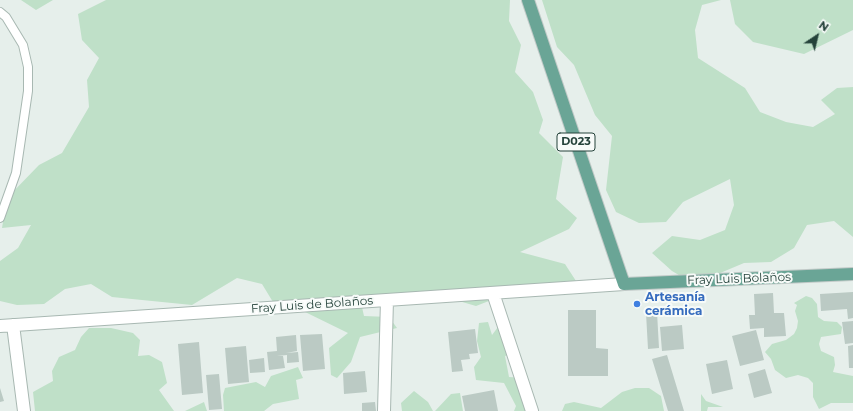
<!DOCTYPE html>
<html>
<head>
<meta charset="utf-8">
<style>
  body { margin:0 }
  #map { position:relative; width:853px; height:411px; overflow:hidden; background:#e6efeb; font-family:Montserrat,sans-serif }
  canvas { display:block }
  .north { position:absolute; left:797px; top:16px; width:40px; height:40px; -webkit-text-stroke:3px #f7fbf9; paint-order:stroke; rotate:35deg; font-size:11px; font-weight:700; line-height:16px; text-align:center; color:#24423a }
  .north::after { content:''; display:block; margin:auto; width:14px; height:18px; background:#24423a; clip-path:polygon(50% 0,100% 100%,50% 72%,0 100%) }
</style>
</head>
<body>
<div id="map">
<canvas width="853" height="411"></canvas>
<div class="north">N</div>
</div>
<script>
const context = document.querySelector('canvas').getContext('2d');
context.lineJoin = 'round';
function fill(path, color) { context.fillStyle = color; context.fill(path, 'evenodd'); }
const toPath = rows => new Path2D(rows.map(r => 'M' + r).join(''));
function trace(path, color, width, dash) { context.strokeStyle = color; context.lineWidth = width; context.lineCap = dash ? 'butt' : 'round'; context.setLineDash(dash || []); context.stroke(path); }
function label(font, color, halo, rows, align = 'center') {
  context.font = font + ' Montserrat,sans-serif'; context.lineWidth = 4; context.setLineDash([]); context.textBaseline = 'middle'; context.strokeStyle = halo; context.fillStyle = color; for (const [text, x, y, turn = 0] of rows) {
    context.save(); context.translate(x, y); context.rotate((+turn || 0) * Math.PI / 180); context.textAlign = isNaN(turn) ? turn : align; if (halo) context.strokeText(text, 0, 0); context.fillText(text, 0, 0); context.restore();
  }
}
const green = toPath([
  [21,0,53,0,36,10],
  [106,0,510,0,509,21,521,45,515,72,533,92,543,120,539,133,563,157,556,199,577,218,569,229,520,252,565,264,576,281,572,292,512,292,476,306,445,297,361,303,364,316,389,317,397,328,360,337,351,362,337,378,331,375,329,348,348,333,301,310,276,307,262,284,237,278,192,305,112,297,91,284,65,289,44,304,17,305,0,301,0,261,18,248,31,225,2,228,7,198,39,165,62,153,89,107,87,80,99,58,82,40,78,14],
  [542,0,721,0,702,5,695,30,698,58,745,88,760,112,786,122,813,127,835,114,821,100,837,88,853,87,853,237,834,221,807,225,794,248,771,262,744,263,694,284,672,271,652,253,672,236,700,240,725,230,734,205,730,179,683,202,666,222,639,223,616,212,606,190,612,136,595,115,574,65,557,47],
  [730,0,853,0,853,30,804,54,753,42,735,24],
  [806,296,812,298,817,304,818,317,824,321,837,322,842,327,841,334,821,337,819,344,821,351,834,357,835,365,833,372,853,376,853,403,831,403,819,409,813,397,813,383,808,378,798,375,786,378,775,370,771,359,765,352,772,344,786,340,794,334,797,328,798,321,795,311,797,305,794,303],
  [488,322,492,335,501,323,513,354,505,356,509,377,523,378,527,399,539,411,514,411,516,406,504,383,476,380,474,367,481,357,477,341,479,323],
  [89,328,111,328,133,333,140,340,138,356,149,355,162,362,167,383,159,390,174,411,35,411,33,392,53,381,52,371,59,357,75,350,81,337],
  [298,367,303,378,296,380,299,399,273,404,264,411,224,411,223,395,225,388,256,382,265,387,271,376],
  [635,388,649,388,661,396,664,411,562,411,565,404,574,402,601,408,622,392],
  [414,391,428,402,433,411,402,411,401,403],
  [460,393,463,411,435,411,451,394],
  [701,394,706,401,723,407,708,407,707,411,701,411],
  [204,402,207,411,185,411]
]);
const building = toPath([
  [853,292,853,318,848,319,847,309,821,311,820,294],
  [773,293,774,313,784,313,786,336,764,337,764,328,750,329,749,315,755,315,754,294],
  [568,310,596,310,596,348,608,349,608,376,568,376],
  [657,312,659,348,648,349,646,313],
  [853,321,853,343,845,344,842,322],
  [682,325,684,349,662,351,660,327],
  [475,329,478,353,469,354,470,359,461,360,463,371,452,372,448,332],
  [756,330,764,360,740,366,732,336],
  [322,334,325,369,303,371,300,335],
  [296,335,297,351,286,353,298,352,299,362,287,363,287,355,277,356,283,356,285,368,269,370,267,352,277,351,276,337],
  [199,342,203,393,182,395,178,344],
  [853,345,853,368,849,368,848,346],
  [246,346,249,382,228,384,225,348],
  [667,355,684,411,668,411,652,359],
  [264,358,265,372,250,373,249,360],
  [727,360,733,389,712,394,706,364],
  [765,369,772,393,754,398,748,374],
  [365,371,367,392,344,394,343,373],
  [219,374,222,409,209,410,206,375],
  [0,388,4,401,0,402],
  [494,390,498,411,465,411,462,396],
  [375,402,376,411,362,411,362,403]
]);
const service = toPath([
  [0,12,6,17,23,45,28,67,28,91,16,173,0,218]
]);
const minor = toPath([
  [493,293,532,411],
  [13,325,24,411],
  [0,326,624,284],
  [384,411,387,300]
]);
const primary = toPath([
  [528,0,624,284,853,274]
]);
const markers = [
  [637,304,4,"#3f7fe0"]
];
const shields = [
  [576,142,38]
];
const shieldNames = [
  ["D023",576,142]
];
const streetNames = [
  ["Fray Luis Bolaños",739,279,-2],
  ["Fray Luis de Bolaños",312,305,-4]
];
const shopNames = [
  ["Artesanía",645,297],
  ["cerámica",645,311]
];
fill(green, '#bfe0c8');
fill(building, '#bbcac4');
trace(service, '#a8b8b2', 10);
trace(minor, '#a8b8b2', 14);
trace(primary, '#c2cac8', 14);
trace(service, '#fff', 8);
trace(minor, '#fff', 12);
trace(primary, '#6aa596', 12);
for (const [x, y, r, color] of markers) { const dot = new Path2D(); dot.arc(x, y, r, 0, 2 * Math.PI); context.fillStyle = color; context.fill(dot); trace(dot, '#f7fbf9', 1.5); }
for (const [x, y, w] of shields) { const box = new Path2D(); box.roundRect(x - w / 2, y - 9, w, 18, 3); context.fillStyle = '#f7fbf9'; context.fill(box); trace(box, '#24423a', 1); }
label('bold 11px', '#24423a', null, shieldNames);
label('12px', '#24423a', '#f7fbf9', streetNames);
label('bold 12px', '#366cbe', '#f7fbf9', shopNames, 'left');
</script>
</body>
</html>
